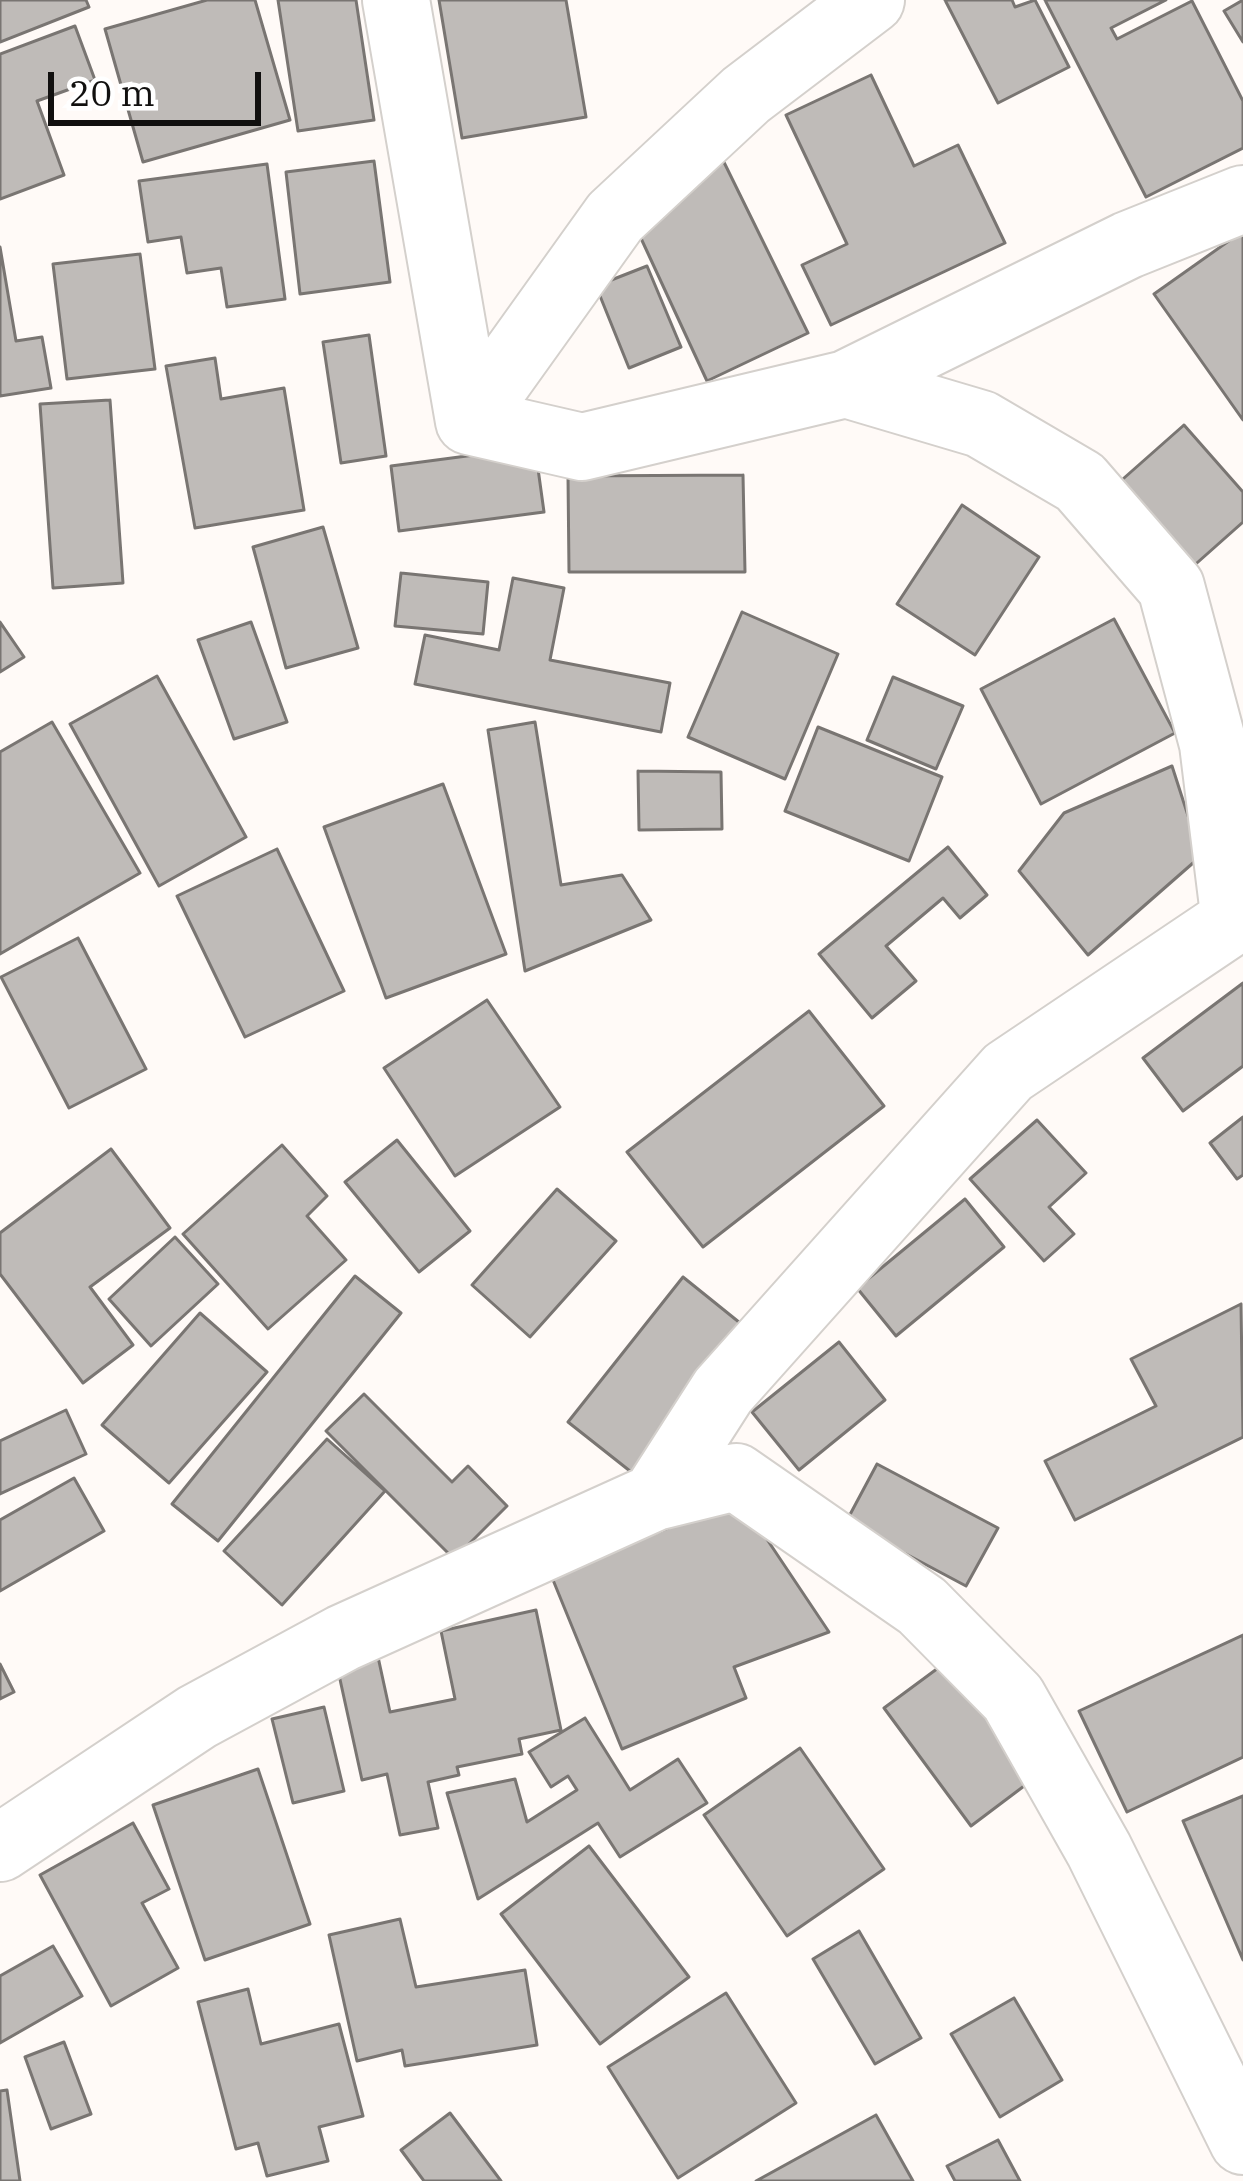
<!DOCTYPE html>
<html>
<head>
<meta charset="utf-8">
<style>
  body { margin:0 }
  #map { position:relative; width:1243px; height:2181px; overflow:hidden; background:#fffaf7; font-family:"IBM Plex Serif",serif }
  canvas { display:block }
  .scale { position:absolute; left:48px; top:72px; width:213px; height:54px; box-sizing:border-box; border:6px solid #11100f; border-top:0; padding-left:15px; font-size:36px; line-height:42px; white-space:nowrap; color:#11100f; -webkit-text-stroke:9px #fff; paint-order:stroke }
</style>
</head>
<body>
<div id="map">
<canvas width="1243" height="2181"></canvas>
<div class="scale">20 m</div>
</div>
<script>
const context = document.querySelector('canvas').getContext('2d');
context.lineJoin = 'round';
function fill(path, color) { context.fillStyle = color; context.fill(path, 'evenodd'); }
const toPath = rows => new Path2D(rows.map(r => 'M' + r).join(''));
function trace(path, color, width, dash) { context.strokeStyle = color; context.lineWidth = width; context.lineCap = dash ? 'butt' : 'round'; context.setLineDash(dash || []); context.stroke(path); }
const building = toPath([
  [0,0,86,0,89,7,0,42,0,0],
  [207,0,255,0,290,120,143,162,105,29,207,0],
  [278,0,356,0,374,120,298,131,278,0],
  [439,0,566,0,586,117,462,138,439,0],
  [945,0,1012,0,1015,7,1035,0,1069,67,998,103,945,0],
  [1045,0,1166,0,1111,28,1117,39,1192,1,1243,101,1243,148,1146,197,1045,0],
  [1243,0,1243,42,1224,11,1243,0],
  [75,26,95,80,37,101,64,175,0,199,0,54,75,26],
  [871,75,914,166,958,145,1005,243,831,325,802,265,847,244,786,115,871,75],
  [716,146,808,333,707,381,639,234,716,146],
  [374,161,390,282,300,294,286,172,374,161],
  [267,164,285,299,227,307,221,268,187,273,181,237,148,242,139,181,267,164],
  [1243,231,1243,420,1154,294,1243,231],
  [0,247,16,341,42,337,51,388,0,396,0,247],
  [140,254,155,369,67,379,53,264,140,254],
  [647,266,681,347,629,368,596,286,647,266],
  [369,335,386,456,341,463,323,342,369,335],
  [215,358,221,399,284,388,304,510,195,528,166,366,215,358],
  [110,400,123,583,53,588,40,404,110,400],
  [1184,425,1243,492,1243,522,1189,570,1115,486,1184,425],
  [535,447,544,512,399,531,391,466,535,447],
  [743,475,745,572,569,572,568,476,743,475],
  [962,505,1039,557,975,655,897,604,962,505],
  [323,527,358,648,286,668,253,547,323,527],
  [401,573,488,582,483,634,395,626,401,573],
  [513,578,564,588,550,660,670,683,661,732,415,684,425,635,499,650,513,578],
  [742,612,838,654,785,779,688,737,742,612],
  [1114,619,1175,733,1041,804,981,689,1114,619],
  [0,622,24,657,0,672,0,622],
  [251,622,287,722,234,739,198,640,251,622],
  [157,676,246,837,159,886,70,724,157,676],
  [893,677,963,706,936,769,867,740,893,677],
  [52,722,140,873,0,954,0,752,52,722],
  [535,722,561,885,622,875,651,920,525,971,488,730,535,722],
  [818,727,942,777,909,861,785,811,818,727],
  [1172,766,1201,856,1088,955,1019,871,1064,813,1172,766],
  [638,771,721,772,722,829,639,830,638,771],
  [443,784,506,954,386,998,324,827,443,784],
  [948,847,987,895,960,918,943,898,886,946,916,981,872,1018,819,954,948,847],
  [277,849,344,991,245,1037,177,896,277,849],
  [78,938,146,1069,69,1108,1,977,78,938],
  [1243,983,1243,1066,1183,1111,1143,1058,1243,983],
  [487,1000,560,1107,455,1176,384,1068,487,1000],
  [809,1011,884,1106,703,1247,627,1152,809,1011],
  [1243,1117,1243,1175,1237,1179,1210,1143,1243,1117],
  [1037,1120,1086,1173,1049,1207,1074,1234,1044,1261,970,1179,1037,1120],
  [397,1140,470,1231,419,1272,345,1182,397,1140],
  [282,1145,327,1196,307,1216,346,1260,268,1329,183,1234,282,1145],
  [111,1149,170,1228,90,1287,133,1345,83,1383,0,1274,0,1233,111,1149],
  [557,1189,616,1241,530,1337,472,1285,557,1189],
  [965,1199,1004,1247,896,1336,857,1288,965,1199],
  [175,1237,218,1284,151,1346,109,1299,175,1237],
  [355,1276,401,1313,218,1541,172,1504,355,1276],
  [683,1277,750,1331,635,1475,568,1422,683,1277],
  [1241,1304,1243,1437,1075,1520,1045,1461,1156,1406,1131,1359,1241,1304],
  [200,1313,267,1372,169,1483,102,1425,200,1313],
  [839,1342,885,1400,799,1470,752,1412,839,1342],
  [364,1394,452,1482,468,1466,507,1506,454,1559,326,1431,364,1394],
  [66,1410,86,1454,0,1494,0,1441,66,1410],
  [327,1439,385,1491,282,1605,224,1551,327,1439],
  [877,1464,998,1528,966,1586,846,1522,877,1464],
  [74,1478,104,1531,0,1591,0,1520,74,1478],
  [740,1499,829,1632,734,1667,746,1698,622,1749,551,1575,740,1499],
  [536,1610,561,1730,519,1739,522,1754,457,1767,459,1775,428,1782,438,1828,400,1835,387,1774,362,1780,334,1652,375,1643,390,1712,455,1699,441,1631,536,1610],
  [1243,1635,1243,1757,1127,1812,1079,1711,1243,1635],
  [953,1657,1040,1774,971,1826,884,1708,953,1657],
  [0,1664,14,1692,0,1699,0,1664],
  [324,1707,344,1791,293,1803,272,1719,324,1707],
  [585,1718,630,1790,678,1759,707,1803,620,1857,598,1823,478,1899,447,1793,515,1779,527,1822,577,1790,568,1776,551,1787,529,1752,585,1718],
  [800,1748,884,1869,787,1936,704,1815,800,1748],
  [258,1769,310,1924,205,1960,153,1805,258,1769],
  [1243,1796,1243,1960,1183,1821,1243,1796],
  [133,1823,169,1889,142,1903,178,1968,111,2006,40,1875,133,1823],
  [589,1846,689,1977,600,2044,501,1914,589,1846],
  [400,1919,416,1987,525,1970,537,2045,405,2066,402,2050,357,2061,329,1935,400,1919],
  [859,1931,921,2038,875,2064,813,1959,859,1931],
  [53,1946,82,1996,0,2043,0,1976,53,1946],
  [248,1989,261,2044,339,2024,363,2116,319,2127,328,2161,267,2176,258,2143,236,2149,198,2002,248,1989],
  [726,1993,796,2103,678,2178,608,2067,726,1993],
  [1014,1998,1062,2080,1000,2117,951,2034,1014,1998],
  [64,2042,91,2114,51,2129,25,2057,64,2042],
  [7,2090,20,2181,0,2181,0,2091,7,2090],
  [450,2113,501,2181,424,2181,401,2150,450,2113],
  [876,2115,913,2181,756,2181,876,2115],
  [998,2140,1020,2181,955,2181,947,2166,998,2140]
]);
const street = toPath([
  [396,0,469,421],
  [846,384,1128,245,1243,199],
  [469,421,582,447,846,384,981,424,1080,482,1171,587,1213,744,1234,914],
  [469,421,615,217,746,95,871,0],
  [655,1497,723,1391,1008,1072,1243,914],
  [0,1848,197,1717,343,1638,655,1497,736,1477,922,1606,1013,1698,1099,1850,1243,2141]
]);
fill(building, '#bfbbb8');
trace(building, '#797572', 3);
trace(street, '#d4d0cc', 70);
trace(street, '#fff', 66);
</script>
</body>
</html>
